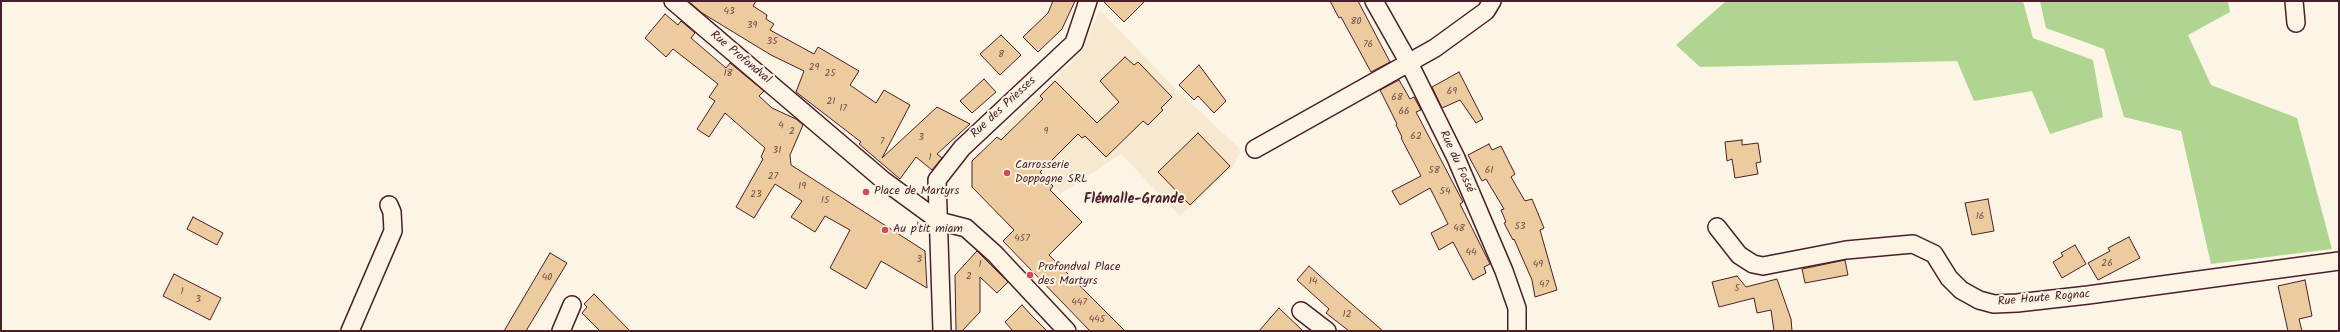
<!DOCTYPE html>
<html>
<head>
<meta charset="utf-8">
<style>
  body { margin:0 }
  #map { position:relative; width:2340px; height:332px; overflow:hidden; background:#fcf5e5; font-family:Kalam,sans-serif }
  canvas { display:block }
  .frame { position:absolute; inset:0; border:2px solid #4a1f2b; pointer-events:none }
</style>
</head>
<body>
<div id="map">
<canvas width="2340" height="332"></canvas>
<div class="frame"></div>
</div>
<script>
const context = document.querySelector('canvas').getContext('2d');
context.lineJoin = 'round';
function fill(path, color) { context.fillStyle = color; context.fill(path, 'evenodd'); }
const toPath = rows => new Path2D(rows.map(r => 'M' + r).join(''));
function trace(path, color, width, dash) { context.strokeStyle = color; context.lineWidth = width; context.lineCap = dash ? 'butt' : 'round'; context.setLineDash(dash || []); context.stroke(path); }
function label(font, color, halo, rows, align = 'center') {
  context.font = font + ' Kalam,sans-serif'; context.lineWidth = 4; context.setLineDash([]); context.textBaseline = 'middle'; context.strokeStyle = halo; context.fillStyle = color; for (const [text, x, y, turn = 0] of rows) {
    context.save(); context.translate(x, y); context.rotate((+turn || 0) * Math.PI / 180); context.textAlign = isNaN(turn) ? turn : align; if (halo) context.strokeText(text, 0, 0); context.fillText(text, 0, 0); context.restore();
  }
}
const built = toPath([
  [1100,10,1173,86,1241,150,1233,167,1180,216,1121,154,1060,194,1002,130,1079,55]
]);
const green = toPath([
  [1726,1,2023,1,2033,38,2093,60,2103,117,2050,134,2032,91,1974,101,1957,61,1700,67,1676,45],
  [2040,1,2228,1,2230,12,2188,35,2211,85,2297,118,2332,249,2211,264,2181,131,2124,117,2104,49,2046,28]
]);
const building = toPath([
  [688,1,756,1,753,6,767,15,766,19,774,24,770,30,814,54,818,47,859,71,850,85,876,103,884,90,910,105,882,158,937,107,970,124,937,154,942,158,932,170,916,157,900,179,859,144,861,142,796,92,804,71,771,55,702,13,688,1],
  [1053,1,1075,1,1062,29,1038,52,1023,37,1048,13,1053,1],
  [1103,1,1145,1,1124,22,1103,1],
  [1330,1,1358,1,1390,62,1371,72,1341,17,1339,18,1330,1],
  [665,14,678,25,681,21,695,33,691,38,726,68,730,63,764,91,759,96,772,108,796,119,803,125,790,155,791,165,925,251,927,288,881,261,866,289,830,268,850,230,825,216,815,232,791,217,802,201,775,184,754,218,736,207,763,159,761,157,765,148,725,113,709,137,697,129,715,101,709,97,718,84,673,49,666,57,645,38,665,14],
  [1001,35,1021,55,1000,75,980,54,1001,35],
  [1125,57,1134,65,1138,62,1172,97,1161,108,1163,110,1148,125,1143,121,1106,157,1085,136,1082,138,1078,134,1040,172,1053,186,1050,190,1082,222,1049,255,1125,331,1090,331,1003,241,1014,230,972,187,972,161,997,137,1001,140,1043,99,1040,96,1055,81,1097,123,1119,102,1100,81,1125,57],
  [1199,65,1226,101,1214,113,1198,96,1194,100,1179,85,1199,65],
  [1459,72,1483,119,1476,123,1460,100,1442,108,1432,87,1459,72],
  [984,79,996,92,972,113,960,101,984,79],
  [1399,80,1410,99,1414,97,1421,110,1416,112,1463,202,1460,204,1490,264,1484,267,1486,273,1473,280,1453,242,1439,250,1431,233,1448,224,1430,188,1400,205,1392,191,1421,176,1401,138,1402,137,1396,125,1397,124,1380,90,1399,80],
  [1198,133,1230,166,1190,205,1158,172,1198,133],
  [1742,140,1742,145,1758,143,1761,162,1756,163,1758,174,1735,178,1732,159,1727,161,1725,142,1742,140],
  [1489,144,1492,150,1501,146,1515,174,1511,177,1525,201,1532,199,1544,228,1540,230,1557,290,1535,297,1532,280,1514,239,1513,240,1504,223,1506,222,1501,210,1504,209,1486,179,1482,181,1468,155,1489,144],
  [1988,199,1994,231,1972,235,1965,203,1988,199],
  [193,217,223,233,217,245,187,229,193,217],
  [2129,237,2140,258,2098,280,2088,263,2110,251,2108,248,2129,237],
  [2075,245,2086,264,2062,278,2053,262,2063,256,2061,253,2075,245],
  [977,251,1008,282,997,293,980,277,980,312,962,331,956,331,955,275,977,251],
  [550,253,567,263,526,331,504,331,550,253],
  [1845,260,1848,275,1805,283,1802,269,1845,260],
  [1309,266,1339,293,1383,331,1349,331,1326,313,1329,309,1297,280,1309,266],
  [174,274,221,298,210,320,163,296,174,274],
  [1737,276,1746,287,1777,279,1791,319,1792,331,1774,331,1771,310,1757,313,1754,298,1719,307,1712,282,1737,276],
  [2305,280,2312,316,2299,319,2302,331,2288,331,2278,286,2305,280],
  [594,294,630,331,600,331,582,313,587,307,584,304,594,294],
  [1022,305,1033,317,1047,331,1013,331,1005,322,1022,305],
  [1279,308,1303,331,1259,331,1279,308]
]);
const minor = toPath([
  [673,1,883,180,939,221,966,228,995,254,1067,331],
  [1374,1,1409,63,1456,158,1504,271,1517,308,1517,331],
  [2294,1,2296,23],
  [1255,149,1435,48,1486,11,1492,1],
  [1717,227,1739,255,1753,264,1763,266,1846,250,1913,244,1934,254,1949,278,1961,290,1979,300,1994,304,2017,303,2088,295,2339,261],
  [1301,311,1327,331],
  [350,331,393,231,392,212,389,205],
  [561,331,572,305],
  [942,331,937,180,962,148,1074,43,1088,1]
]);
const markers = [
  [1007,173,4,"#d1495b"],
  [866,192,4,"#d1495b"],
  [885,230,4,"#d1495b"],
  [1030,275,4,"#d1495b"]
];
const numberNames = [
  ["43",729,12],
  ["80",1356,22],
  ["39",752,26],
  ["35",772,42],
  ["76",1368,45],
  ["8",1001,55],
  ["29",814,68],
  ["18",728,74],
  ["25",830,74],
  ["69",1452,92],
  ["68",1397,98],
  ["21",831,102],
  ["17",843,109],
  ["66",1404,112],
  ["4",781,126],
  ["2",792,132],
  ["9",1046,132],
  ["62",1416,137],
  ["3",921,138],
  ["7",882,142],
  ["31",777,151],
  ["1",930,158],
  ["58",1434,171],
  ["61",1489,171],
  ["27",773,177],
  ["19",802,187],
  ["54",1445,192],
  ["23",756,195],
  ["15",825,201],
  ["16",1980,217],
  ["53",1520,227],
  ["48",1459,229],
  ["457",1022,239],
  ["44",1471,253],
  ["3",919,260],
  ["26",2107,264],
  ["1",980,265],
  ["49",1538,265],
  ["2",969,277],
  ["40",547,278],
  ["14",1313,282],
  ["47",1544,285],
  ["5",1737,289],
  ["1",182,292],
  ["3",198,300],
  ["447",1079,303],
  ["12",1347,315],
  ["445",1097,320]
];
const streetNames = [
  ["Rue Profondval",740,58,40],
  ["Rue des Priesses",1004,108,-43],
  ["Rue du Fossé",1456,162,65],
  ["Rue Haute Rognac",2044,299,-5]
];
const poiNames = [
  ["Carrosserie",1015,166],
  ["Doppagne SRL",1015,180],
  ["Place de Martyrs",874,192],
  ["Au p'tit miam",893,230],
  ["Profondval Place",1038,268],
  ["des Martyrs",1038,282]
];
const quarterNames = [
  ["Flémalle-Grande",1134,201]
];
fill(built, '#f7e9d0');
fill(green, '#afd591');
fill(building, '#eccc9e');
trace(building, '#4a1f2b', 1);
trace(minor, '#4a1f2b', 20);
trace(minor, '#fcf5e5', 17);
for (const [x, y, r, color] of markers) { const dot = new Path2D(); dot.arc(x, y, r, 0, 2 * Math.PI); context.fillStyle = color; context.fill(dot); trace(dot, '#fcf5e5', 1.5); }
label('10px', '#724a48', null, numberNames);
label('12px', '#4a1f2b', '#fcf5e5', streetNames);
label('12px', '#4a1f2b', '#fcf5e5', poiNames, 'left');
label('bold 14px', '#4a1f2b', '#fcf5e5', quarterNames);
</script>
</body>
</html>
